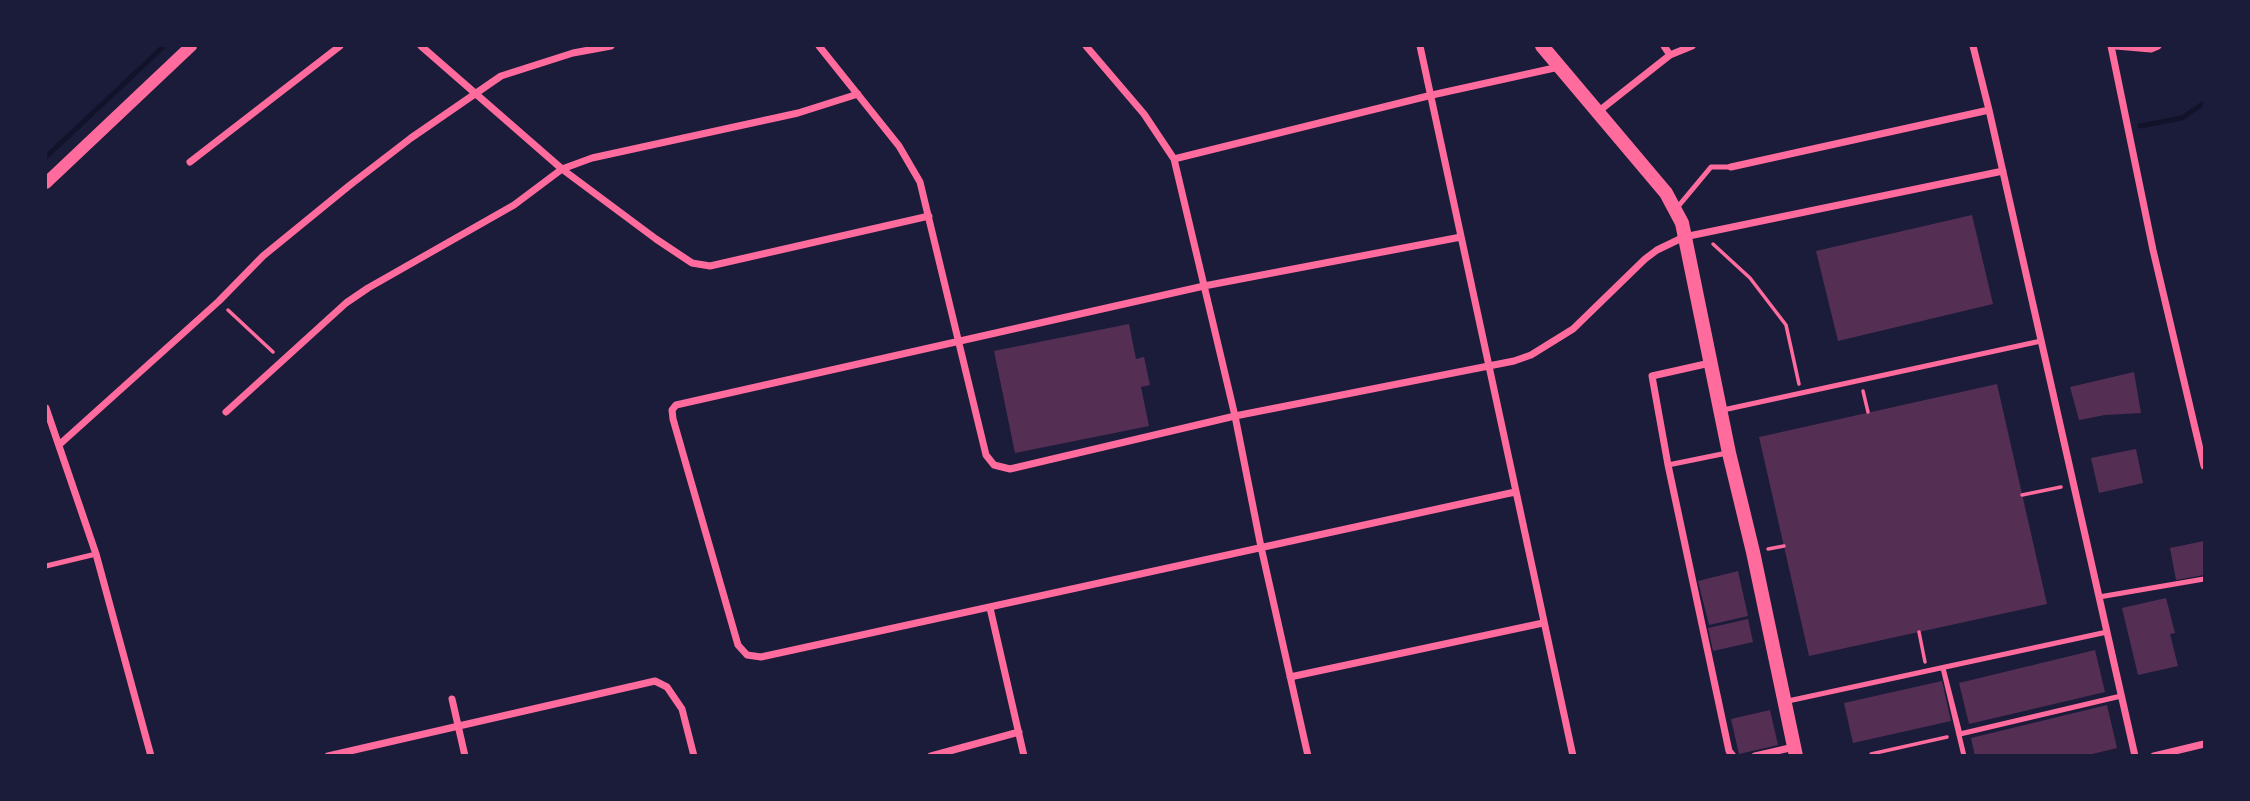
<!DOCTYPE html>
<html>
<head>
<meta charset="utf-8">
<style>
  body { margin:0 }
  #map { position:relative; width:2250px; height:801px; overflow:hidden; background:#1b1b3a; font-family:Lato,sans-serif }
  canvas { display:block }
  .frame { position:absolute; inset:0; border:47px solid #1b1b3a; pointer-events:none }
</style>
</head>
<body>
<div id="map">
<canvas width="2250" height="801"></canvas>
<div class="frame"></div>
</div>
<script>
const context = document.querySelector('canvas').getContext('2d');
context.lineJoin = 'round';
const toPath = rows => new Path2D(rows.map(r => 'M' + r).join(''));
function trace(path, color, width, dash) { context.strokeStyle = color; context.lineWidth = width; context.lineCap = dash ? 'butt' : 'round'; context.setLineDash(dash || []); context.stroke(path); }
function fill(path, color) { context.fillStyle = color; context.fill(path, 'evenodd'); }
const stream = toPath([
  [2140,126,2182,118,2204,103],
  [46,157,164,46]
]);
const building = toPath([
  [1972,215,1993,304,1838,341,1816,251],
  [1129,324,1136,359,1144,357,1150,385,1141,387,1149,426,1015,453,994,351],
  [2134,372,2141,413,2105,415,2079,420,2070,387],
  [1997,384,2047,604,1809,656,1759,437],
  [2136,449,2143,483,2099,493,2091,458],
  [2204,541,2204,575,2176,580,2170,548],
  [1738,571,1748,616,1709,625,1698,581],
  [2166,598,2175,633,2170,634,2178,666,2138,675,2122,608],
  [1748,619,1753,642,1713,651,1708,628],
  [2095,650,2105,692,1969,724,1959,683],
  [1942,681,1951,721,1853,743,1844,703],
  [2107,705,2117,748,2084,756,1975,756,1971,738],
  [1770,710,1778,745,1739,754,1731,719]
]);
const path = toPath([
  [1713,244,1750,278,1786,325,1799,384],
  [228,310,273,352],
  [1863,391,1868,412],
  [2022,495,2061,487],
  [1768,549,1784,546],
  [1919,632,1925,662],
  [1871,754,1947,737]
]);
const service = toPath([
  [1676,209,1711,167,1731,167],
  [1723,410,2041,341],
  [1668,465,1727,453],
  [46,566,96,554],
  [2099,597,2204,579],
  [1788,701,2107,632],
  [1964,756,1943,668,1960,734,2121,696]
]);
const minor = toPath([
  [421,46,562,169,656,239,692,263,710,266,929,216],
  [819,46,899,146,920,182,986,455,994,465,1010,469,1235,416,1514,361,1531,355,1573,329,1645,259,1657,250,1684,237,2003,171],
  [1086,46,1144,114,1174,159,1235,416,1261,547,1308,756],
  [1420,46,1573,756],
  [1664,46,1670,55],
  [1973,46,1989,110,2135,756],
  [2111,46,2153,250,2204,466],
  [2116,46,2151,49,2158,46],
  [1599,111,1670,55,1692,46],
  [1174,159,1432,95,1559,67],
  [190,162,340,46],
  [1731,167,1989,110],
  [1461,237,1204,286,676,405,672,410,673,419,738,645,747,655,761,657,1515,492],
  [1710,363,1652,376,1668,465,1729,751,1733,756],
  [46,408,96,554,151,756],
  [226,412,346,303,368,288,514,205,562,169,592,158,798,113,858,94],
  [60,444,219,301,263,256,350,185,411,138,501,76,573,53,611,46],
  [990,608,1024,756],
  [1290,677,1543,623],
  [452,699,465,756],
  [328,756,655,681,667,687,682,709,694,756],
  [931,756,1019,732],
  [1755,756,1794,747],
  [2154,756,2204,744]
]);
const tertiary = toPath([
  [46,183,191,46]
]);
const secondary = toPath([
  [1542,46,1666,193,1682,223,1729,453,1753,552,1796,756]
]);
trace(stream, '#12122b', 5);
fill(building, '#542f53');
trace(path, '#ff6b9d', 3.5);
trace(service, '#ff6b9d', 5);
trace(minor, '#ff6b9d', 7);
trace(tertiary, '#ff6b9d', 12);
trace(secondary, '#ff6b9d', 14);
</script>
</body>
</html>
